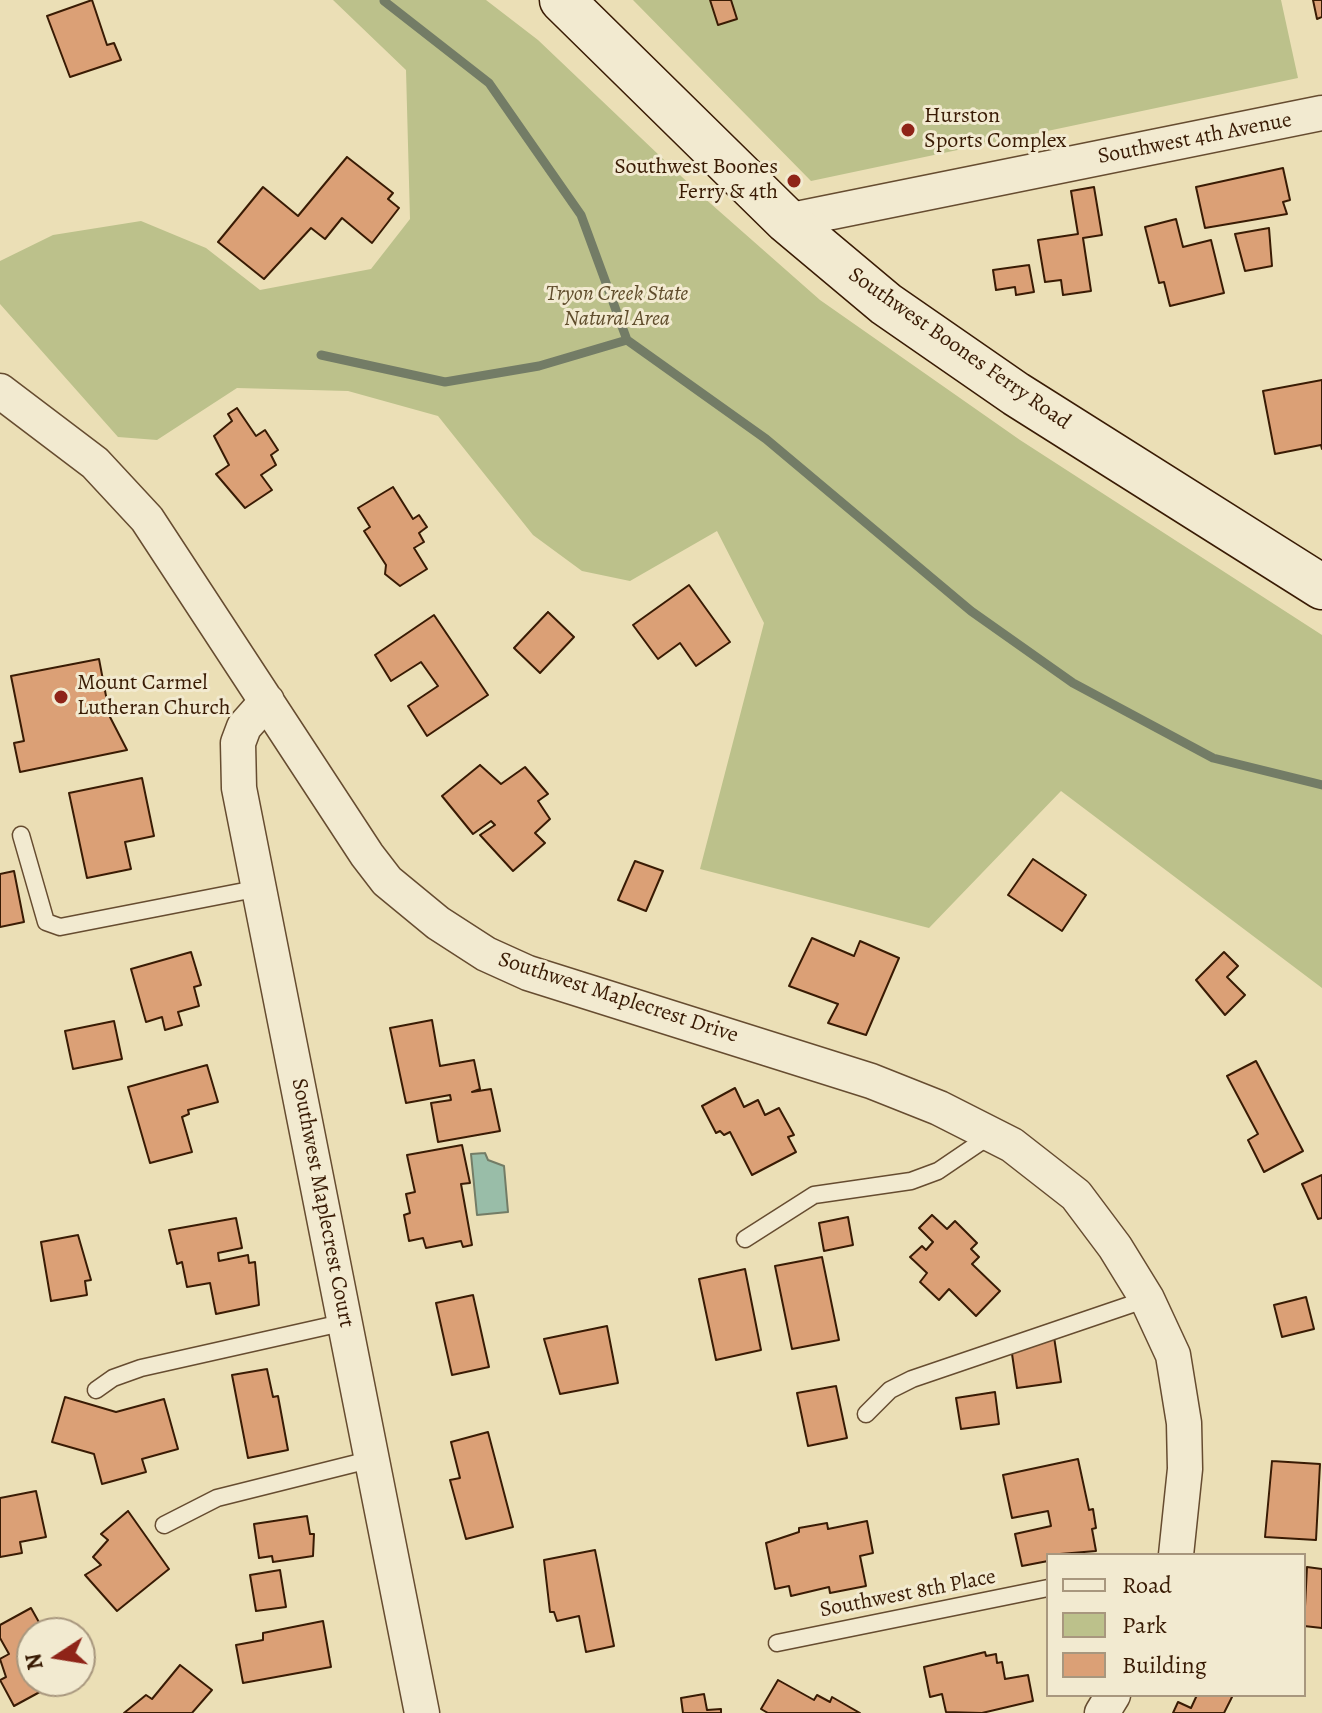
<!DOCTYPE html>
<html>
<head>
<meta charset="utf-8">
<style>
  body { margin:0 }
  #map { position:relative; width:1322px; height:1713px; overflow:hidden; background:#ebdfb6; font-family:Alegreya,serif }
  canvas { display:block }
  .legend { position:absolute; left:1046px; top:1553px; width:260px; height:144px; box-sizing:border-box; background:#f2ead0; border:2px solid #a8977e; margin:0; padding:10px 14px; list-style:none; font-size:24px; color:#391b04 }
  .legend li { display:flex; align-items:center; gap:16px; height:40px }
  .legend b { width:40px; border:2px solid #a8977e }
  .north { position:absolute; left:16px; top:1617px; width:80px; height:80px; box-sizing:border-box; background:#f2ead0; border:2px solid #a8977e; border-radius:50%; rotate:258deg; font-size:22px; font-weight:700; line-height:32px; text-align:center; color:#391b04 }
  .north::after { content:''; display:block; margin:auto; width:28px; height:36px; background:#8f2418; clip-path:polygon(50% 0,100% 100%,50% 72%,0 100%) }
</style>
</head>
<body>
<div id="map">
<canvas width="1322" height="1713"></canvas>
<ul class="legend">
<li><b style="height:10px;background:#f2ead0"></b>Road</li>
<li><b style="height:22px;background:#bcc18b"></b>Park</li>
<li><b style="height:22px;background:#dba076"></b>Building</li>
</ul>
<div class="north">N</div>
</div>
<script>
const context = document.querySelector('canvas').getContext('2d');
context.lineJoin = 'round';
function fill(path, color) { context.fillStyle = color; context.fill(path, 'evenodd'); }
const toPath = rows => new Path2D(rows.map(r => 'M' + r).join(''));
function trace(path, color, width, dash) { context.strokeStyle = color; context.lineWidth = width; context.lineCap = dash ? 'butt' : 'round'; context.setLineDash(dash || []); context.stroke(path); }
function label(font, color, halo, rows, align = 'center') {
  context.font = font + ' Alegreya,serif'; context.lineWidth = 6; context.setLineDash([]); context.textBaseline = 'middle'; context.strokeStyle = halo; context.fillStyle = color; for (const [text, x, y, turn = 0] of rows) {
    context.save(); context.translate(x, y); context.rotate((+turn || 0) * Math.PI / 180); context.textAlign = isNaN(turn) ? turn : align; if (halo) context.strokeText(text, 0, 0); context.fillText(text, 0, 0); context.restore();
  }
}
const green = toPath([
  [333,0,486,0,538,40,702,196,820,300,1020,440,1322,635,1322,988,1061,791,929,928,700,869,764,623,717,531,630,581,582,571,533,535,438,416,348,391,237,388,157,440,118,437,0,304,0,261,53,235,141,221,206,248,260,290,371,269,410,219,406,70],
  [633,0,1281,0,1298,78,811,181]
]);
const water = toPath([
  [485,1153,488,1160,504,1166,508,1212,477,1215,471,1154,485,1153]
]);
const stream = toPath([
  [384,1,489,83,581,215,627,340,766,439,971,611,1073,683,1213,758,1322,785],
  [321,355,445,382,539,366,627,340]
]);
const building = toPath([
  [92,0,107,45,114,43,121,60,70,77,47,16,92,0],
  [710,0,731,0,737,19,718,25,710,0],
  [1313,0,1322,0,1322,17,1317,19,1313,0],
  [347,157,393,193,388,199,399,208,372,243,342,218,325,239,311,228,264,279,218,242,263,187,298,216,347,157],
  [1283,168,1290,200,1283,202,1287,214,1205,228,1196,187,1283,168],
  [1094,187,1102,235,1083,238,1091,291,1063,295,1061,280,1045,282,1038,240,1078,234,1071,191,1094,187],
  [1176,219,1183,247,1211,240,1224,293,1170,306,1164,282,1159,283,1145,227,1176,219],
  [1269,228,1272,266,1245,271,1235,234,1269,228],
  [1029,265,1034,292,1016,295,1015,287,996,290,993,270,1029,265],
  [1322,380,1322,449,1321,445,1275,454,1263,391,1322,380],
  [237,408,256,436,265,430,278,450,271,455,276,465,261,475,272,490,245,508,216,474,229,465,214,436,232,421,228,414,237,408],
  [393,487,413,519,419,515,427,527,419,533,424,542,414,548,427,569,400,586,385,574,386,565,364,531,370,527,358,508,393,487],
  [689,585,730,642,696,666,680,643,658,659,633,625,689,585],
  [548,612,574,637,540,673,514,648,548,612],
  [434,615,488,695,427,736,408,706,438,686,421,662,391,681,375,655,434,615],
  [99,659,110,717,127,750,20,772,14,743,24,741,11,676,99,659],
  [480,765,501,784,525,767,548,794,538,801,550,819,535,833,545,843,513,871,480,835,495,825,491,821,473,834,442,796,480,765],
  [142,778,154,836,125,842,131,869,87,878,69,793,142,778],
  [1033,859,1086,895,1062,931,1008,895,1033,859],
  [635,861,663,871,646,911,618,900,635,861],
  [14,871,24,922,0,927,0,874,14,871],
  [812,938,854,956,860,941,899,958,866,1035,828,1023,838,1004,789,986,812,938],
  [191,952,201,985,194,987,199,1006,178,1012,182,1025,165,1030,162,1017,146,1022,131,969,191,952],
  [1224,952,1238,966,1227,977,1245,995,1225,1015,1196,980,1224,952],
  [432,1020,440,1066,474,1060,480,1089,472,1092,491,1089,500,1131,438,1142,431,1103,451,1100,450,1095,406,1103,390,1028,432,1020],
  [114,1021,122,1059,73,1069,65,1031,114,1021],
  [1256,1061,1303,1151,1264,1172,1248,1140,1258,1134,1227,1076,1256,1061],
  [207,1065,218,1102,188,1110,189,1114,182,1117,192,1152,150,1163,128,1087,207,1065],
  [735,1088,744,1107,758,1100,765,1115,779,1108,794,1135,788,1137,796,1152,752,1175,730,1132,724,1135,720,1131,716,1133,702,1106,735,1088],
  [462,1145,470,1183,461,1184,472,1245,463,1247,461,1241,426,1248,423,1238,409,1241,404,1215,410,1213,406,1194,415,1192,407,1155,462,1145],
  [1322,1175,1322,1218,1318,1219,1302,1184,1322,1175],
  [932,1215,947,1229,955,1221,977,1243,971,1249,979,1257,972,1264,1000,1291,976,1316,949,1289,939,1300,920,1282,927,1273,910,1257,922,1246,926,1250,933,1242,919,1228,932,1215],
  [848,1217,853,1245,824,1251,819,1223,848,1217],
  [236,1218,242,1248,218,1253,219,1261,248,1255,249,1263,255,1262,259,1305,216,1314,210,1283,187,1287,182,1262,177,1264,169,1230,236,1218],
  [78,1235,91,1280,85,1281,87,1295,51,1301,41,1242,78,1235],
  [822,1257,839,1340,792,1349,775,1266,822,1257],
  [745,1269,761,1350,716,1360,699,1279,745,1269],
  [473,1295,489,1367,452,1375,436,1303,473,1295],
  [1306,1297,1314,1329,1282,1337,1274,1305,1306,1297],
  [607,1326,618,1383,560,1394,544,1339,607,1326],
  [1054,1337,1061,1382,1017,1388,1011,1347,1054,1337],
  [267,1369,273,1397,278,1396,288,1450,248,1458,232,1375,267,1369],
  [836,1386,847,1438,808,1446,797,1393,836,1386],
  [995,1392,999,1424,961,1429,956,1398,995,1392],
  [65,1397,116,1412,164,1399,178,1449,142,1459,146,1472,102,1484,94,1454,52,1442,65,1397],
  [488,1432,513,1527,466,1539,450,1480,460,1478,451,1442,488,1432],
  [1078,1459,1089,1510,1093,1509,1096,1528,1092,1529,1096,1551,1048,1555,1048,1561,1022,1566,1015,1534,1051,1526,1048,1511,1012,1518,1003,1475,1078,1459],
  [1272,1461,1320,1464,1316,1540,1265,1537,1272,1461],
  [36,1491,46,1537,20,1542,22,1553,0,1557,0,1498,36,1491],
  [128,1511,169,1569,117,1611,85,1575,101,1565,93,1557,108,1540,101,1534,128,1511],
  [307,1516,310,1534,314,1534,313,1556,273,1562,272,1556,259,1558,254,1524,307,1516],
  [867,1521,873,1553,860,1556,866,1586,830,1593,829,1587,791,1596,789,1586,775,1589,766,1543,799,1532,799,1528,827,1523,828,1529,867,1521],
  [595,1550,614,1646,586,1652,579,1616,557,1621,554,1612,550,1612,544,1560,595,1550],
  [1307,1567,1322,1569,1322,1628,1304,1626,1307,1567],
  [280,1570,286,1607,256,1611,250,1575,280,1570],
  [31,1608,45,1633,32,1633,32,1681,60,1681,14,1706,0,1680,6,1677,0,1659,9,1654,0,1638,0,1625,31,1608],
  [323,1621,331,1667,243,1683,236,1645,263,1640,263,1633,323,1621],
  [985,1652,986,1656,996,1654,997,1663,1002,1662,1005,1679,1028,1675,1033,1701,982,1713,946,1712,942,1694,930,1697,924,1667,985,1652],
  [180,1665,212,1690,192,1713,124,1713,146,1695,152,1699,180,1665],
  [778,1680,814,1700,817,1695,830,1702,832,1697,860,1713,768,1713,761,1709,778,1680],
  [704,1694,707,1710,721,1709,721,1713,683,1713,681,1698,704,1694],
  [1197,1695,1233,1695,1224,1713,1173,1713,1178,1702,1191,1708,1197,1695]
]);
const lane = toPath([
  [21,835,46,922,60,927,260,888],
  [745,1239,814,1195,911,1181,938,1171,991,1135],
  [96,1390,113,1378,141,1368,346,1322],
  [866,1414,890,1390,912,1379,1147,1299],
  [164,1525,217,1498,373,1459],
  [777,1643,1048,1588]
]);
const street = toPath([
  [787,221,1322,113],
  [0,391,95,463,147,519,367,855,387,881,438,923,486,954,528,973,871,1081,939,1108,1012,1145,1076,1195,1115,1247,1147,1299,1173,1355,1184,1423,1185,1469,1176,1555],
  [267,701,244,727,238,743,239,788,422,1713],
  [1102,1713,1113,1695]
]);
const secondary = toPath([
  [562,0,787,221,886,304,1016,394,1322,587]
]);
const markers = [
  [908,130,8,"#8f2418"],
  [794,181,8,"#8f2418"],
  [61,697,8,"#8f2418"]
];
const poiNames = [
  ["Hurston",924,117],
  ["Sports Complex",924,142],
  ["Southwest Boones",778,168,"right"],
  ["Ferry & 4th",778,193,"right"],
  ["Mount Carmel",77,684],
  ["Lutheran Church",77,709]
];
const streetNames = [
  ["Southwest 4th Avenue",1195,139,-11],
  ["Southwest Boones Ferry Road",959,349,35],
  ["Southwest Maplecrest Drive",618,998,18],
  ["Southwest Maplecrest Court",322,1203,79],
  ["Southwest 8th Place",908,1594,-11]
];
const parkNames = [
  ["Tryon Creek State",617,295],
  ["Natural Area",617,320]
];
fill(green, '#bcc18b');
fill(water, '#99bda8');
trace(water, '#737c66', 2);
trace(stream, '#737c66', 9);
fill(building, '#dba076');
trace(building, '#391b04', 2);
trace(lane, '#664c30', 19);
trace(street, '#664c30', 37);
trace(secondary, '#391b04', 47);
trace(lane, '#f2ead0', 16);
trace(street, '#f2ead0', 34);
trace(secondary, '#f2ead0', 44);
for (const [x, y, r, color] of markers) { const dot = new Path2D(); dot.arc(x, y, r, 0, 2 * Math.PI); context.fillStyle = color; context.fill(dot); trace(dot, '#f2ead0', 3); }
label('22px', '#391b04', '#f2ead0', poiNames, 'left');
label('22px', '#391b04', '#f2ead0', streetNames);
label('italic 22px', '#604d2c', '#f2ead0', parkNames);
</script>
</body>
</html>
